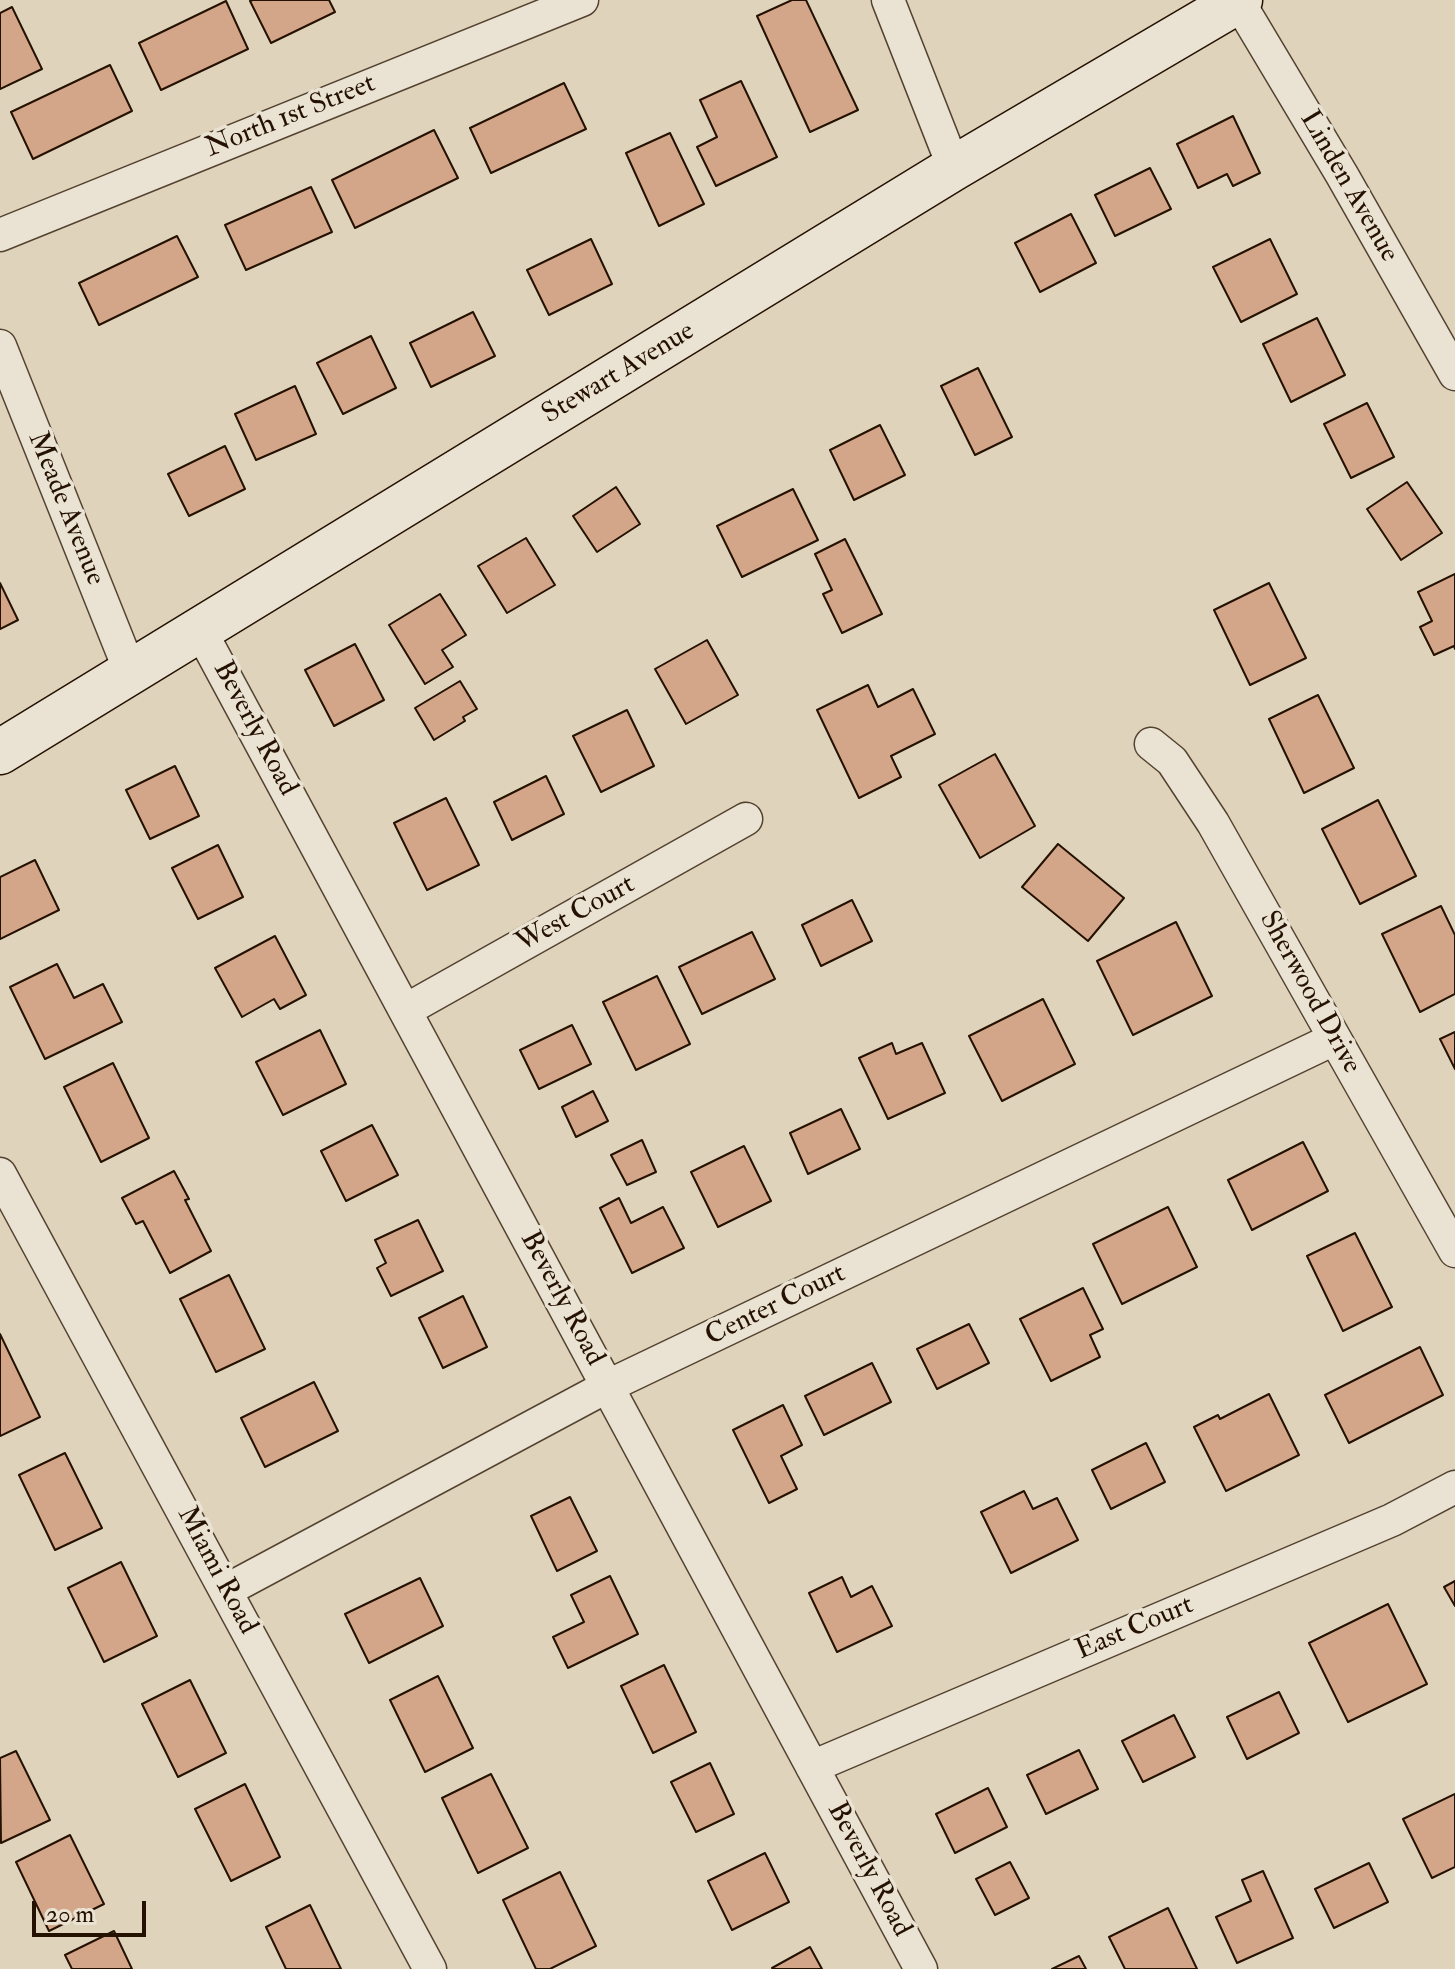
<!DOCTYPE html>
<html>
<head>
<meta charset="utf-8">
<style>
  body { margin:0 }
  #map { position:relative; width:1455px; height:1969px; overflow:hidden; background:#dfd4bb; font-family:"IM FELL Double Pica",serif }
  canvas { display:block }
  .scale { position:absolute; left:32px; top:1901px; width:114px; height:36px; box-sizing:border-box; border:4px solid #251101; border-top:0; padding-left:10px; font-size:24px; line-height:28px; white-space:nowrap; color:#251101; -webkit-text-stroke:6px #eae3d3; paint-order:stroke }
</style>
</head>
<body>
<div id="map">
<canvas width="1455" height="1969"></canvas>
<div class="scale">20 m</div>
</div>
<script>
const context = document.querySelector('canvas').getContext('2d');
context.lineJoin = 'round';
function fill(path, color) { context.fillStyle = color; context.fill(path, 'evenodd'); }
const toPath = rows => new Path2D(rows.map(r => 'M' + r).join(''));
function trace(path, color, width, dash) { context.strokeStyle = color; context.lineWidth = width; context.lineCap = dash ? 'butt' : 'round'; context.setLineDash(dash || []); context.stroke(path); }
function label(font, color, halo, rows, align = 'center') {
  context.font = font + ' "IM FELL Double Pica",serif'; context.lineWidth = 7; context.setLineDash([]); context.textBaseline = 'middle'; context.strokeStyle = halo; context.fillStyle = color; for (const [text, x, y, turn = 0] of rows) {
    context.save(); context.translate(x, y); context.rotate((+turn || 0) * Math.PI / 180); context.textAlign = isNaN(turn) ? turn : align; if (halo) context.strokeText(text, 0, 0); context.fillText(text, 0, 0); context.restore();
  }
}
const building = toPath([
  [253,0,329,0,335,12,271,43,250,1,253,0],
  [792,0,806,0,858,110,810,132,757,16,792,0],
  [226,1,248,49,161,90,139,43,226,1],
  [12,7,42,69,0,89,0,13,12,7],
  [110,65,132,111,33,159,11,112,110,65],
  [741,81,777,157,716,186,697,147,717,137,700,100,741,81],
  [564,83,586,129,491,173,470,128,564,83],
  [1233,116,1260,173,1233,186,1227,174,1198,188,1177,144,1233,116],
  [434,130,458,178,355,228,332,180,434,130],
  [670,133,704,204,659,226,626,153,670,133],
  [1150,168,1171,209,1115,236,1095,195,1150,168],
  [311,187,332,232,246,270,225,225,311,187],
  [1071,214,1096,263,1040,292,1015,243,1071,214],
  [177,236,198,277,99,325,79,283,177,236],
  [591,239,612,284,549,315,527,270,591,239],
  [1270,239,1297,294,1241,322,1213,267,1270,239],
  [473,312,495,356,431,387,410,343,473,312],
  [1317,318,1345,375,1291,402,1263,344,1317,318],
  [371,336,396,388,343,414,317,363,371,336],
  [978,368,1012,437,975,455,941,386,978,368],
  [295,386,316,434,256,460,235,414,295,386],
  [1367,403,1394,457,1351,478,1324,424,1367,403],
  [880,425,905,475,854,500,830,450,880,425],
  [225,446,245,489,189,516,168,474,225,446],
  [1407,482,1442,533,1401,560,1367,509,1407,482],
  [616,487,640,524,597,552,573,516,616,487],
  [793,489,818,540,742,577,717,526,793,489],
  [526,538,555,585,507,613,478,566,526,538],
  [845,539,882,614,842,633,823,594,832,590,815,554,845,539],
  [1455,574,1455,649,1454,646,1434,655,1420,627,1432,621,1418,592,1455,574],
  [0,583,18,620,0,629,0,583],
  [1269,583,1306,658,1250,685,1214,610,1269,583],
  [440,594,466,635,442,650,453,667,425,684,389,625,440,594],
  [707,640,738,695,686,724,655,669,707,640],
  [355,644,384,700,334,726,305,670,355,644],
  [460,681,477,709,463,717,465,721,434,740,415,708,460,681],
  [868,685,878,707,913,689,935,734,891,756,901,777,859,798,817,710,868,685],
  [1318,695,1354,768,1304,793,1269,719,1318,695],
  [627,710,654,766,601,792,573,736,627,710],
  [995,754,1035,826,980,858,939,785,995,754],
  [175,766,199,816,150,839,126,790,175,766],
  [546,776,564,814,512,840,494,802,546,776],
  [446,798,479,865,427,890,394,823,446,798],
  [1378,800,1416,876,1360,904,1322,829,1378,800],
  [1058,844,1124,898,1088,941,1022,887,1058,844],
  [218,845,243,897,198,919,172,868,218,845],
  [35,860,59,910,0,939,0,877,35,860],
  [852,900,872,941,821,966,802,925,852,900],
  [1441,906,1455,935,1455,994,1420,1012,1382,934,1441,906],
  [1176,922,1212,996,1133,1035,1097,961,1176,922],
  [752,932,775,979,702,1014,679,967,752,932],
  [275,936,306,995,280,1009,274,999,242,1017,215,968,275,936],
  [57,964,74,998,103,984,122,1022,45,1059,10,987,57,964],
  [657,976,690,1044,636,1070,603,1002,657,976],
  [1043,999,1075,1064,1002,1101,969,1036,1043,999],
  [572,1025,591,1064,539,1089,520,1050,572,1025],
  [320,1030,346,1084,283,1115,256,1062,320,1030],
  [1455,1032,1455,1069,1440,1039,1455,1032],
  [892,1043,896,1054,922,1043,945,1093,888,1119,859,1058,892,1043],
  [113,1063,149,1138,101,1162,64,1087,113,1063],
  [593,1091,608,1121,576,1137,562,1107,593,1091],
  [841,1109,860,1149,808,1174,790,1133,841,1109],
  [372,1125,398,1175,346,1201,321,1151,372,1125],
  [642,1140,656,1172,627,1185,611,1155,642,1140],
  [1303,1142,1328,1191,1252,1230,1228,1180,1303,1142],
  [744,1146,771,1201,718,1227,691,1172,744,1146],
  [174,1171,189,1199,185,1200,211,1251,170,1273,143,1221,136,1224,122,1198,174,1171],
  [619,1198,631,1223,663,1207,684,1248,632,1273,600,1208,619,1198],
  [1168,1207,1197,1267,1122,1304,1093,1244,1168,1207],
  [418,1220,443,1271,391,1296,377,1268,386,1263,375,1240,418,1220],
  [1355,1233,1392,1307,1343,1331,1307,1256,1355,1233],
  [229,1275,265,1349,216,1372,180,1299,229,1275],
  [1083,1288,1103,1329,1090,1335,1100,1357,1051,1381,1020,1319,1083,1288],
  [463,1296,487,1347,443,1368,419,1318,463,1296],
  [969,1324,989,1363,937,1389,917,1349,969,1324],
  [0,1334,40,1417,0,1436,0,1334],
  [1420,1347,1443,1395,1349,1443,1325,1395,1420,1347],
  [872,1363,891,1402,824,1435,805,1396,872,1363],
  [314,1382,338,1431,265,1467,241,1418,314,1382],
  [1269,1394,1299,1455,1226,1491,1194,1427,1218,1415,1220,1419,1269,1394],
  [783,1405,802,1445,781,1456,797,1489,769,1503,733,1430,783,1405],
  [1146,1443,1165,1482,1111,1509,1092,1470,1146,1443],
  [65,1453,102,1528,55,1550,19,1475,65,1453],
  [1024,1491,1033,1509,1057,1498,1078,1540,1011,1573,981,1512,1024,1491],
  [570,1497,597,1551,557,1571,531,1516,570,1497],
  [121,1562,157,1636,104,1662,68,1588,121,1562],
  [610,1576,638,1634,568,1668,553,1637,584,1622,571,1595,610,1576],
  [842,1577,851,1597,872,1586,892,1626,837,1652,809,1593,842,1577],
  [420,1578,443,1626,369,1663,345,1614,420,1578],
  [1455,1581,1455,1606,1444,1587,1455,1581],
  [1388,1604,1427,1684,1348,1722,1309,1643,1388,1604],
  [664,1665,696,1732,653,1753,621,1686,664,1665],
  [438,1676,473,1748,425,1772,390,1700,438,1676],
  [190,1680,226,1753,178,1777,142,1704,190,1680],
  [1279,1692,1299,1733,1247,1759,1227,1717,1279,1692],
  [1174,1715,1195,1757,1143,1782,1122,1741,1174,1715],
  [1079,1750,1098,1789,1046,1814,1027,1775,1079,1750],
  [16,1751,50,1820,1,1843,0,1758,16,1751],
  [710,1763,734,1814,696,1832,671,1782,710,1763],
  [491,1774,528,1848,478,1873,442,1798,491,1774],
  [245,1784,280,1857,231,1881,195,1809,245,1784],
  [988,1788,1007,1827,955,1853,936,1814,988,1788],
  [1455,1794,1455,1867,1432,1878,1403,1819,1455,1794],
  [70,1835,104,1904,49,1931,16,1862,70,1835],
  [765,1853,789,1902,732,1930,708,1881,765,1853],
  [1010,1862,1029,1898,995,1915,976,1879,1010,1862],
  [1369,1863,1388,1902,1334,1928,1315,1889,1369,1863],
  [1263,1871,1293,1938,1237,1963,1216,1917,1251,1901,1242,1880,1263,1871],
  [560,1872,596,1946,550,1969,536,1969,503,1900,560,1872],
  [310,1905,341,1969,286,1969,266,1927,310,1905],
  [1168,1908,1197,1969,1125,1969,1109,1937,1168,1908],
  [114,1931,132,1969,72,1969,65,1955,114,1931],
  [810,1947,822,1969,773,1969,772,1968,810,1947],
  [1079,1956,1086,1969,1052,1969,1079,1956]
]);
const street = toPath([
  [888,0,954,168],
  [1238,1,1342,175,1455,374],
  [0,235,582,0],
  [0,346,130,671],
  [200,630,921,1969],
  [1151,744,1172,761,1213,823,1455,1251],
  [406,1010,746,819],
  [0,1174,430,1969],
  [227,1590,608,1386,1334,1039],
  [812,1767,1392,1520,1455,1487]
]);
const secondary = toPath([
  [0,752,954,168,1240,0]
]);
const streetNames = [
  ["North 1st Street",291,117,-22],
  ["Linden Avenue",1348,187,60],
  ["Stewart Avenue",619,374,-31],
  ["Meade Avenue",65,509,68],
  ["Beverly Road",254,729,62],
  ["West Court",576,915,-29],
  ["Sherwood Drive",1309,993,61],
  ["Beverly Road",561,1299,62],
  ["Center Court",776,1306,-26],
  ["Miami Road",216,1571,62],
  ["East Court",1135,1629,-23],
  ["Beverly Road",868,1870,62]
];
fill(building, '#d3a689');
trace(building, '#251101', 2);
trace(street, '#544230', 35);
trace(secondary, '#251101', 47);
trace(street, '#eae3d3', 32);
trace(secondary, '#eae3d3', 44);
label('28px', '#251101', '#eae3d3', streetNames);
</script>
</body>
</html>
